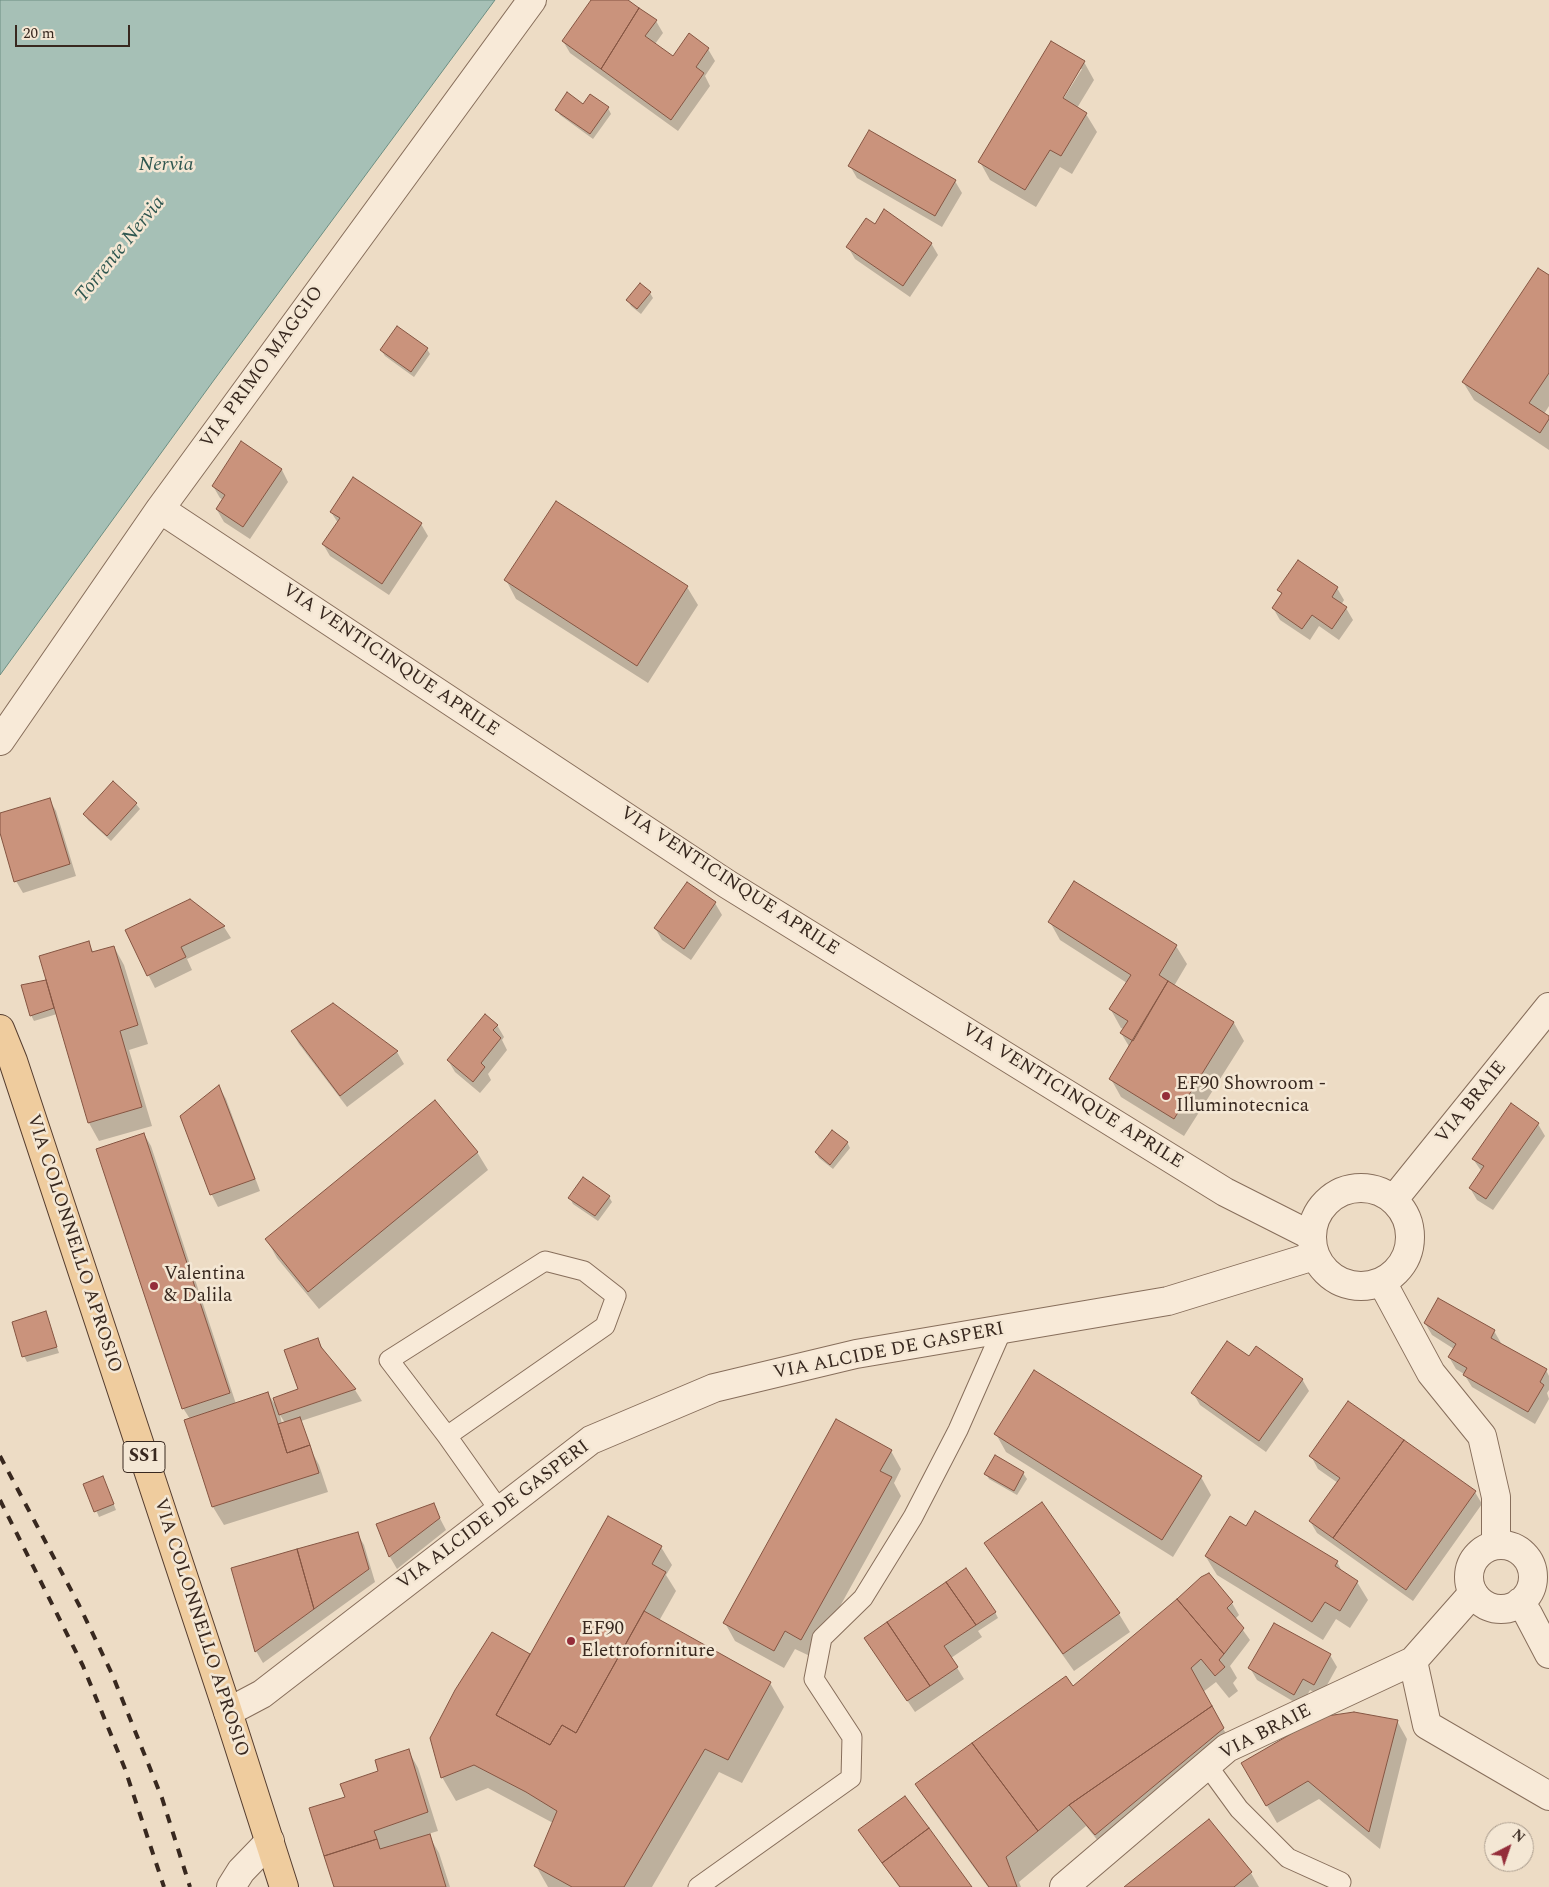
<!DOCTYPE html>
<html>
<head>
<meta charset="utf-8">
<style>
  body { margin:0 }
  #map { position:relative; width:1549px; height:1887px; overflow:hidden; background:#eddcc5; font-family:Spectral,serif }
  canvas { display:block }
  .north { position:absolute; left:1484px; top:1822px; width:50px; height:50px; box-sizing:border-box; background:#f4e7d4; border:1px solid #a99b8c; border-radius:50%; rotate:41deg; font-size:14px; font-weight:700; line-height:20px; text-align:center; color:#38281f }
  .north::after { content:''; display:block; margin:auto; width:18px; height:22px; background:#942d3a; clip-path:polygon(50% 0,100% 100%,50% 72%,0 100%) }
  .scale { position:absolute; left:15px; top:25px; width:115px; height:22px; box-sizing:border-box; border:2px solid #38281f; border-top:0; padding-left:6px; font-size:15px; line-height:18px; white-space:nowrap; color:#38281f; -webkit-text-stroke:4px #f4e7d4; paint-order:stroke }
</style>
</head>
<body>
<div id="map">
<canvas width="1549" height="1887"></canvas>
<div class="north">N</div>
<div class="scale">20 m</div>
</div>
<script>
const context = document.querySelector('canvas').getContext('2d');
context.lineJoin = 'round';
function fill(path, color) { context.fillStyle = color; context.fill(path, 'evenodd'); }
const toPath = rows => new Path2D(rows.map(r => 'M' + r).join(''));
function trace(path, color, width, dash) { context.strokeStyle = color; context.lineWidth = width; context.lineCap = dash ? 'butt' : 'round'; context.setLineDash(dash || []); context.stroke(path); }
function label(font, color, halo, rows, align = 'center') {
  context.font = font + ' Spectral,serif'; context.lineWidth = 5; context.setLineDash([]); context.textBaseline = 'middle'; context.strokeStyle = halo; context.fillStyle = color; for (const [text, x, y, turn = 0] of rows) {
    context.save(); context.translate(x, y); context.rotate((+turn || 0) * Math.PI / 180); context.textAlign = isNaN(turn) ? turn : align; if (halo) context.strokeText(text, 0, 0); context.fillText(text, 0, 0); context.restore();
  }
}
const water = toPath([
  [0,0,495,0,214,380,0,675,0,0]
]);
const shadow = toPath([
  [593,0,627,0,656,21,663,33,655,44,673,58,708,49,715,61,705,76,710,86,678,131,570,53,563,41],
  [1084,62,1094,80,1077,108,1086,114,1097,132,1072,174,1060,167,1036,207,990,180,980,162],
  [1079,69,1082,69,1060,104,1058,102],
  [584,105,608,108,611,114,593,139,560,115,557,110],
  [850,166,955,181,962,193,942,227,857,178],
  [875,225,931,243,938,255,910,297,855,259,848,247],
  [1549,276,1549,406,1544,414,1549,418,1549,450,1474,400,1463,382],
  [650,293,653,298,641,314,631,306,628,300],
  [427,349,430,354,414,377,385,356,381,350],
  [282,470,288,482,250,539,224,522,217,510,223,500,220,498,213,486],
  [331,512,421,524,428,536,389,595,330,556,323,544,338,523],
  [1298,562,1337,588,1344,600,1341,605,1346,608,1353,620,1339,640,1319,626,1310,640,1280,620,1273,608,1282,595,1279,590],
  [506,580,687,587,698,605,648,683,516,599],
  [49,799,56,811,76,876,23,893,16,881,0,829,0,814],
  [136,804,140,809,111,841,88,820,85,814],
  [1075,883,1176,946,1187,964,1174,986,1234,1023,1244,1041,1184,1136,1121,1097,1111,1079,1130,1048,1121,1033,1124,1029,1121,1028,1111,1010,1127,983,1060,940,1050,922],
  [687,884,715,903,722,915,691,960,662,940,655,928],
  [190,900,224,927,231,938,187,959,192,970,155,988,126,931],
  [88,943,94,953,114,947,124,965,148,1044,129,1050,152,1126,99,1141,89,1123,57,1014,34,1021,31,1015,45,981,49,985],
  [333,1005,397,1052,404,1064,347,1107,299,1044,292,1032],
  [497,1025,504,1037,502,1040,507,1050,488,1074,491,1080,480,1093,455,1072,448,1060],
  [219,1087,226,1099,260,1191,218,1207,212,1195,181,1116],
  [1538,1124,1545,1136,1493,1210,1477,1200,1470,1188,1482,1172,1473,1159],
  [144,1134,151,1146,236,1404,268,1394,278,1409,299,1390,318,1340,326,1354,355,1390,362,1401,301,1421,312,1452,319,1465,328,1492,224,1525,213,1507,185,1421,190,1419,183,1408],
  [280,1415,285,1423,282,1424],
  [847,1142,850,1148,833,1169,819,1158,816,1152],
  [477,1152,488,1170,319,1309,277,1258,267,1240],
  [609,1197,612,1202,598,1221,573,1204,570,1198],
  [45,1313,59,1353,27,1362,24,1356],
  [1425,1323,1494,1331,1501,1343,1500,1345,1546,1370,1549,1376,1549,1390,1547,1393,1549,1399,1535,1424,1472,1387,1464,1374,1456,1369,1449,1357,1454,1349,1432,1335],
  [1249,1358,1302,1379,1309,1391,1266,1452,1200,1405,1193,1393],
  [996,1434,1201,1477,1211,1495,1173,1557,1006,1452],
  [891,1451,901,1469,894,1483,901,1496,812,1657,795,1649,784,1668,735,1641,725,1623],
  [1311,1456,1475,1492,1482,1504,1413,1601,1317,1533,1310,1521,1338,1483,1318,1469],
  [1023,1473,1027,1479,1017,1495,989,1479,986,1474],
  [105,1483,116,1510,99,1517,85,1484],
  [1041,1504,1119,1614,1130,1632,1074,1671,996,1561,986,1543],
  [433,1505,446,1530,397,1569,390,1557,378,1525],
  [609,1517,661,1547,672,1565,666,1575,676,1591,659,1621,770,1683,784,1707,742,1783,719,1772,652,1887,548,1887,536,1866,553,1823,488,1788,456,1801,442,1777,492,1633,530,1656],
  [1246,1527,1337,1562,1343,1573,1357,1582,1368,1600,1350,1628,1336,1619,1323,1640,1217,1575,1206,1557],
  [357,1533,364,1545,375,1582,263,1663,256,1651],
  [1232,1603,1239,1615,1235,1619,1250,1640,1230,1666,1237,1678,1233,1683,1238,1691,1229,1698,1216,1682,1203,1692,1230,1741,1103,1847,1086,1826,1019,1882,1021,1887,988,1887,931,1808,917,1784,1073,1687],
  [995,1612,998,1618,978,1631,982,1637,951,1658,964,1679,915,1712,873,1650],
  [1275,1624,1330,1655,1337,1667,1321,1696,1310,1690,1301,1706,1257,1680,1250,1668],
  [1397,1721,1407,1739,1380,1849,1319,1799,1277,1823,1243,1764],
  [408,1750,418,1768,438,1831,428,1834,439,1853,450,1887,335,1887,346,1798],
  [860,1831,971,1887,899,1887],
  [1251,1873,1259,1887,1126,1887]
]);
const building = toPath([
  [591,0,628,0,639,8,601,69,562,41,591,0],
  [639,8,657,20,645,36,673,56,689,33,709,48,696,67,704,73,671,120,601,69,639,8],
  [1051,41,1085,61,1063,98,1087,113,1061,156,1050,150,1025,190,978,162,1051,41],
  [567,92,583,104,590,94,609,107,590,134,555,110,567,92],
  [869,130,956,180,935,216,848,166,869,130],
  [884,209,932,243,903,286,846,247,866,218,875,224,884,209],
  [1538,268,1549,275,1549,373,1529,403,1549,416,1549,419,1540,433,1462,382,1538,268],
  [640,283,651,292,637,309,626,300,640,283],
  [397,326,428,348,411,372,380,350,397,326],
  [241,441,282,469,243,527,216,509,225,495,212,486,241,441],
  [353,477,422,523,382,584,322,544,340,518,330,512,353,477],
  [556,501,688,586,637,666,504,580,556,501],
  [1298,560,1338,587,1332,597,1347,607,1332,629,1312,615,1302,629,1272,608,1282,593,1277,590,1298,560],
  [113,781,137,803,107,836,83,814,113,781],
  [50,798,70,864,14,882,0,833,0,813,50,798],
  [1074,881,1177,945,1159,975,1168,981,1133,1041,1120,1033,1128,1021,1109,1009,1131,975,1048,922,1074,881],
  [687,882,716,902,684,949,654,928,687,882],
  [190,899,225,926,181,947,186,957,147,976,125,930,190,899],
  [89,941,92,952,114,946,138,1025,120,1031,142,1107,88,1123,39,956,89,941],
  [46,980,54,1008,30,1016,21,985,46,980],
  [1168,981,1234,1022,1174,1119,1109,1079,1168,981],
  [333,1003,398,1051,340,1096,291,1031,333,1003],
  [485,1014,498,1025,493,1030,501,1038,481,1063,485,1067,473,1082,447,1060,485,1014],
  [219,1085,255,1179,210,1195,180,1116,219,1085],
  [435,1100,478,1152,308,1292,265,1239,435,1100],
  [1511,1103,1539,1123,1486,1199,1469,1188,1484,1166,1472,1159,1511,1103],
  [832,1130,848,1142,830,1165,815,1152,832,1130],
  [144,1133,230,1393,182,1409,96,1149,144,1133],
  [583,1177,610,1196,595,1216,568,1198,583,1177],
  [1438,1298,1495,1330,1491,1338,1547,1369,1540,1382,1544,1385,1528,1412,1463,1375,1467,1368,1448,1357,1456,1344,1424,1323,1438,1298],
  [46,1311,57,1347,22,1357,12,1322,46,1311],
  [318,1338,321,1347,356,1389,279,1415,273,1398,298,1389,284,1350,318,1338],
  [1227,1341,1249,1356,1256,1346,1303,1379,1259,1441,1191,1393,1227,1341],
  [1034,1370,1202,1476,1162,1540,994,1434,1034,1370],
  [268,1392,287,1453,310,1445,319,1473,212,1507,184,1420,268,1392],
  [1348,1401,1404,1440,1333,1538,1309,1521,1340,1478,1309,1456,1348,1401],
  [300,1417,310,1445,287,1453,278,1424,300,1417],
  [836,1419,892,1450,880,1471,892,1477,801,1640,785,1631,774,1651,723,1623,836,1419],
  [1404,1440,1476,1491,1406,1590,1333,1538,1404,1440],
  [995,1455,1024,1472,1014,1491,984,1474,995,1455],
  [103,1476,114,1504,94,1512,83,1484,103,1476],
  [1042,1502,1120,1613,1063,1654,984,1543,1042,1502],
  [434,1503,440,1518,389,1557,376,1524,434,1503],
  [1255,1511,1338,1561,1335,1566,1358,1581,1340,1611,1325,1602,1312,1622,1205,1556,1230,1516,1246,1526,1255,1511],
  [608,1516,662,1546,652,1564,666,1572,576,1733,562,1725,550,1745,496,1715,608,1516],
  [358,1532,369,1569,314,1609,297,1549,358,1532],
  [297,1549,314,1609,255,1652,231,1568,297,1549],
  [966,1568,996,1612,976,1625,946,1582,966,1568],
  [1209,1573,1233,1602,1227,1608,1244,1628,1224,1654,1177,1599,1201,1577,1209,1573],
  [946,1582,976,1625,944,1646,958,1667,930,1686,887,1622,946,1582],
  [1177,1599,1224,1654,1219,1660,1225,1667,1215,1676,1201,1659,1191,1668,1212,1706,1069,1805,1038,1831,972,1743,1066,1676,1073,1686,1177,1599],
  [644,1611,771,1682,728,1760,705,1749,624,1887,572,1887,534,1866,557,1811,526,1792,474,1765,441,1778,430,1738,455,1690,492,1632,530,1654,496,1715,550,1745,562,1725,576,1733,644,1611],
  [887,1622,930,1686,907,1701,864,1638,887,1622],
  [1274,1623,1331,1654,1314,1685,1303,1679,1294,1695,1248,1668,1274,1623],
  [1212,1706,1224,1728,1095,1835,1069,1805,1212,1706],
  [1354,1712,1398,1720,1369,1832,1308,1781,1266,1806,1241,1763,1320,1717,1354,1712],
  [972,1743,1038,1831,1006,1857,1017,1887,989,1887,915,1784,972,1743],
  [409,1749,428,1812,374,1831,377,1839,324,1856,309,1808,345,1797,340,1784,378,1771,375,1760,409,1749],
  [905,1796,929,1828,882,1863,858,1830,905,1796],
  [1209,1819,1252,1872,1234,1887,1124,1887,1209,1819],
  [929,1828,972,1887,900,1887,882,1863,929,1828],
  [430,1834,446,1887,334,1887,324,1856,377,1839,380,1849,430,1834]
]);
const service = toPath([
  [447,1436,389,1360,545,1261,584,1271,616,1296,605,1326,447,1436,500,1511],
  [1207,1765,1239,1809,1288,1858,1341,1882],
  [698,1887,851,1778,852,1737,814,1679,822,1638,863,1598,913,1517,958,1430,1002,1330]
]);
const minor = toPath([
  [160,509,727,884,1225,1192,1310,1235],
  [0,741,160,509,532,0],
  [1413,1661,1427,1725,1549,1796],
  [231,1887,241,1871,270,1841],
  [1064,1887,1227,1748,1413,1661,1473,1593]
]);
const tertiary = toPath([
  '1312 1237a49 49 0 1 1 98 0a49 49 0 1 1-98 0Z',
  [1394,1199,1549,1007],
  [1382,1282,1431,1373,1482,1436,1496,1497,1496,1544],
  '1469 1577a32 32 0 1 1 64 0a32 32 0 1 1-64 0Z',
  [1520,1602,1528,1614,1549,1654],
  [228,1712,262,1694,591,1440,714,1388,856,1354,1168,1301,1314,1256]
]);
const primary = toPath([
  [0,1029,13,1061,228,1712,284,1887]
]);
const rail = toPath([
  [0,1456,79,1605,112,1674,162,1798,190,1887],
  [0,1500,83,1666,125,1769,164,1887]
]);
const markers = [
  [1166,1096,5,"#942d3a"],
  [154,1286,5,"#942d3a"],
  [571,1641,5,"#942d3a"]
];
const shields = [
  [144,1457,42]
];
const shieldNames = [
  ["SS1",144,1457]
];
const streetNames = [
  ["VIA PRIMO MAGGIO",263,368,-54],
  ["VIA VENTICINQUE APRILE",390,661,34],
  ["VIA VENTICINQUE APRILE",729,882,33],
  ["VIA VENTICINQUE APRILE",1072,1097,32],
  ["VIA BRAIE",1472,1103,-51],
  ["VIA COLONNELLO APROSIO",73,1244,72],
  ["VIA ALCIDE DE GASPERI",889,1352,-11],
  ["VIA ALCIDE DE GASPERI",494,1516,-37],
  ["VIA COLONNELLO APROSIO",200,1628,72],
  ["VIA BRAIE",1266,1733,-27]
];
const poiNames = [
  ["EF90 Showroom -",1176,1085],
  ["Illuminotecnica",1176,1107],
  ["Valentina",164,1275],
  ["& Dalila",164,1297],
  ["EF90",581,1630],
  ["Elettroforniture",581,1652]
];
const waterNames = [
  ["Nervia",166,166],
  ["Torrente Nervia",121,250,-51]
];
fill(water, '#a6c0b6');
trace(water, '#6d8e82', 1);
fill(shadow, '#0003');
fill(building, '#ca937c');
trace(building, '#855542', 1);
trace(service, '#876e5b', 21);
trace(minor, '#876e5b', 30);
trace(tertiary, '#876e5b', 30);
trace(primary, '#553d2f', 30);
trace(service, '#f8ead8', 19);
trace(minor, '#f8ead8', 28);
trace(tertiary, '#f8ead8', 28);
trace(primary, '#efcc9e', 28);
trace(rail, '#38281f', 4, [9, 9]);
for (const [x, y, r, color] of markers) { const dot = new Path2D(); dot.arc(x, y, r, 0, 2 * Math.PI); context.fillStyle = color; context.fill(dot); trace(dot, '#f4e7d4', 2); }
for (const [x, y, w] of shields) { const box = new Path2D(); box.roundRect(x - w / 2, y - 15.5, w, 31, 4); context.fillStyle = '#f4e7d4'; context.fill(box); trace(box, '#38281f', 1); }
label('bold 18px', '#38281f', null, shieldNames);
label('19px', '#38281f', '#f4e7d4', streetNames);
label('19px', '#38281f', '#f4e7d4', poiNames, 'left');
label('italic 20px', '#2f5750', '#f4e7d4', waterNames);
</script>
</body>
</html>
